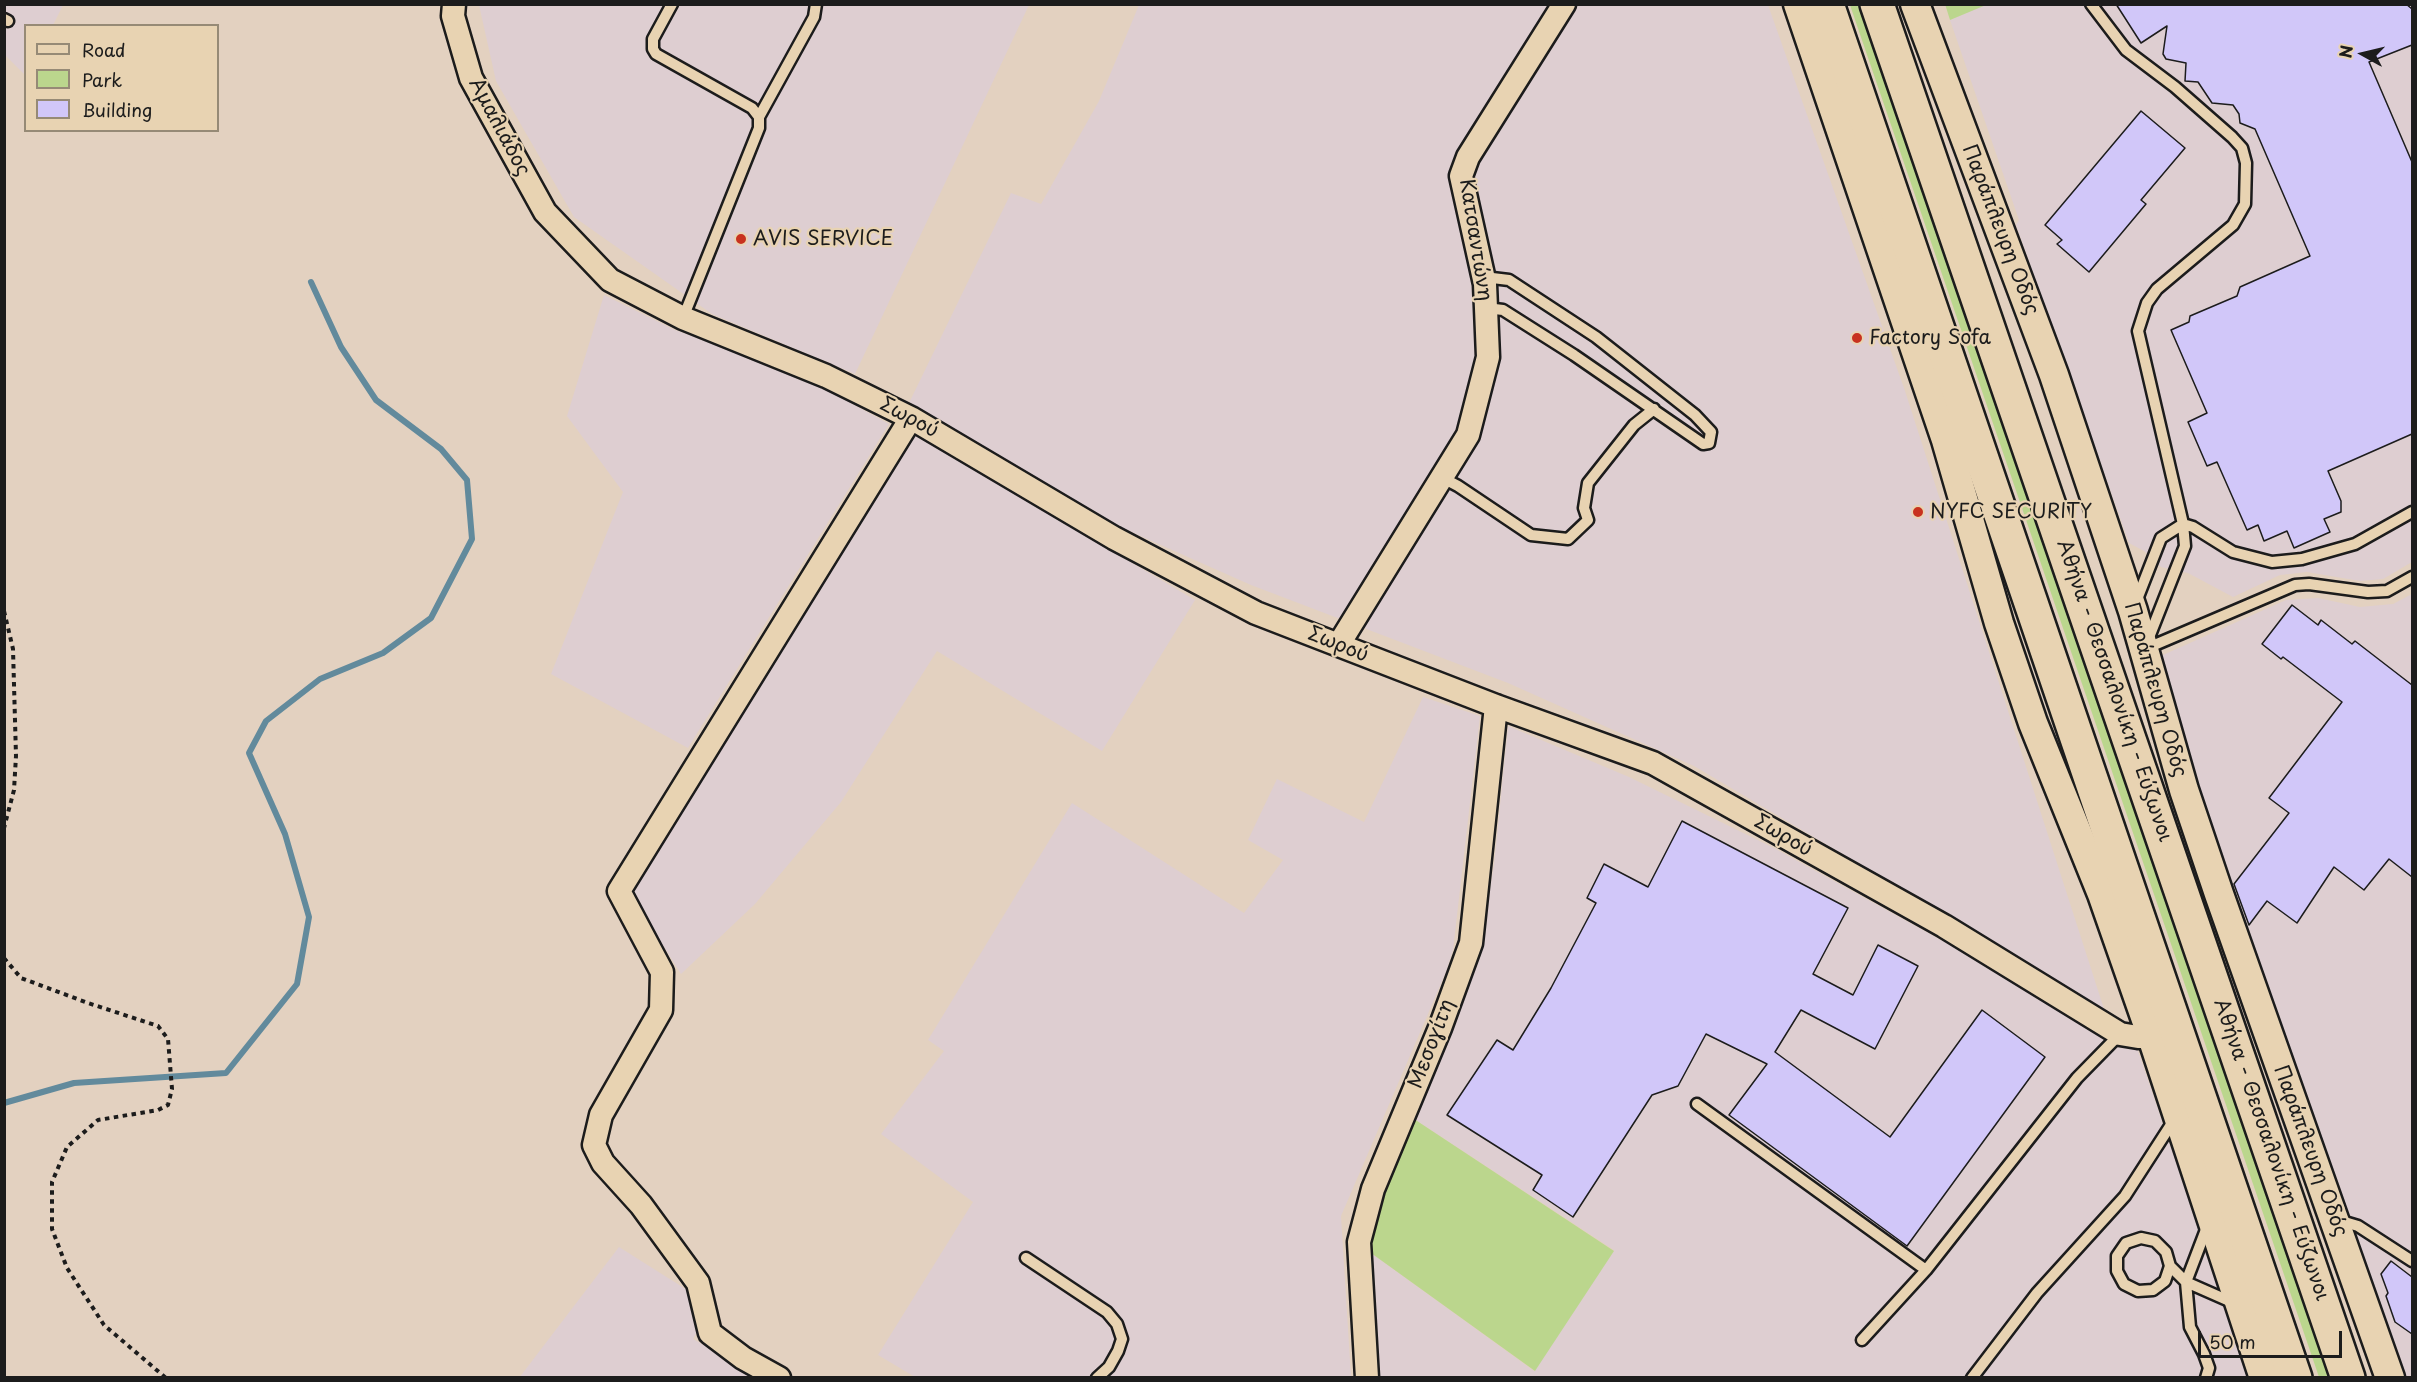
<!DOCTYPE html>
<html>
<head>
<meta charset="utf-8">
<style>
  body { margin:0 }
  #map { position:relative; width:2417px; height:1382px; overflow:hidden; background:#e3d1c0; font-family:"Playpen Sans",sans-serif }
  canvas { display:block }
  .frame { position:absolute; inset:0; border:6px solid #1c1c1c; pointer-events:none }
  .legend { position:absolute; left:24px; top:24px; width:195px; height:108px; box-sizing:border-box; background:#e8d3b2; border:2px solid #968a76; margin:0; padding:8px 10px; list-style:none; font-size:18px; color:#1c1c1c }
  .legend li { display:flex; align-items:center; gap:12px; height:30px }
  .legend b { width:30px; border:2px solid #968a76 }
  .north { position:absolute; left:2333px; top:24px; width:60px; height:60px; -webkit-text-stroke:4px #e8d3b2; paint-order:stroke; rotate:278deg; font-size:16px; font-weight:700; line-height:24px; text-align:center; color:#1c1c1c }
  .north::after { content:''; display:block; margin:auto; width:21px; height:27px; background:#1c1c1c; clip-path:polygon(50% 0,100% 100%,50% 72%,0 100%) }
  .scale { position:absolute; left:2198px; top:1331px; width:144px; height:27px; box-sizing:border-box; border:3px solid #1c1c1c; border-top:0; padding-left:8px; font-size:18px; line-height:21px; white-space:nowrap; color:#1c1c1c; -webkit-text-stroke:4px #e8d3b2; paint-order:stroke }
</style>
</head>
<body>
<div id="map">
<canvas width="2417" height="1382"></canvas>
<div class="frame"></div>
<ul class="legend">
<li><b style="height:8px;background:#e8d3b2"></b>Road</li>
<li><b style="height:16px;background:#bbd68d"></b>Park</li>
<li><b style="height:16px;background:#d1c7f9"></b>Building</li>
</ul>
<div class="north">N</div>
<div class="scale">50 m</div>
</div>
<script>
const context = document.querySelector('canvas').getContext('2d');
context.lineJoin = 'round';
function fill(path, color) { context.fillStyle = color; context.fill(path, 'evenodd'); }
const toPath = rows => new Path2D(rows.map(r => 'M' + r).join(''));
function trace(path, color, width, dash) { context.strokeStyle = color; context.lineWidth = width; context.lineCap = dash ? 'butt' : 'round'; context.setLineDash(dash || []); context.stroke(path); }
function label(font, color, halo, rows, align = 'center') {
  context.font = font + ' "Playpen Sans",sans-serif'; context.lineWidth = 4.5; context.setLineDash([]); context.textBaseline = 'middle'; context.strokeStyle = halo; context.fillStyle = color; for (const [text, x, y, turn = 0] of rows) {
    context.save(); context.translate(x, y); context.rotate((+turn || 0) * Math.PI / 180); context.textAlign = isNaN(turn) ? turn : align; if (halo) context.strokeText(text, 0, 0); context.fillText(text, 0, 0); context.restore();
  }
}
const built = toPath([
  [1986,4,2412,5,2412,562,2383,579,2360,581,2307,572,2280,575,2233,597,2188,573,2161,567,2144,551,2129,543,2016,225,2019,220,1950,20],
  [4,5,63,5,53,25,26,26,25,75,5,55],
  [479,5,1029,5,855,374,712,314,574,217,496,81],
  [1139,5,1768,5,1905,391,2104,1009,1694,766,1508,683,1251,585,1091,514,909,403,1011,193,1041,204,1099,101],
  [604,295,675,330,756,358,829,391,889,424,688,748,551,674,623,492,567,416],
  [912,433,1195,600,1102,751,937,651,841,802,755,904,681,974,628,890],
  [2412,594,2412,1377,2400,1377,2195,795,2160,664,2163,655,2286,600,2318,598,2360,607,2393,604],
  [1423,697,1480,716,1453,950,1446,972,1341,1216,1351,1377,915,1377,878,1355,973,1202,881,1134,944,1051,928,1040,1072,803,1244,913,1283,860,1248,840,1277,779,1364,822],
  [1508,726,1629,777,1774,848,2137,1048,2250,1377,1375,1377,1371,1253,1534,1371,1614,1250,1411,1117,1483,930,1494,865],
  [619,1247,711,1305,693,1339,762,1377,519,1378]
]);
const green = toPath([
  [1945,4,1986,4,1986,5,1950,20],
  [1850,5,1860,5,2330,1377,2319,1377],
  [1411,1117,1614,1251,1535,1371,1371,1253,1378,1203]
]);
const stream = toPath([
  [4,1103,74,1083,226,1073,297,984,309,917,285,834,249,753,266,721,320,679,383,653,431,618,472,539,467,480,441,449,376,400,341,347,311,282]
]);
const building = toPath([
  [2116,4,2406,4,2412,9,2412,45,2369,62,2412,162,2412,434,2328,471,2341,501,2341,512,2324,519,2330,532,2294,548,2287,531,2264,541,2258,525,2247,530,2217,462,2207,466,2188,422,2207,413,2171,330,2189,322,2190,316,2237,296,2240,287,2310,256,2255,129,2240,123,2239,114,2233,105,2212,103,2198,82,2185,81,2186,63,2166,59,2163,54,2167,26,2141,43,2116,4],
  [2141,111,2185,148,2141,200,2146,204,2089,272,2057,244,2062,240,2045,225,2141,111],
  [2292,605,2318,625,2321,620,2352,644,2355,641,2412,685,2412,877,2389,859,2364,890,2334,867,2297,923,2267,901,2249,925,2234,884,2289,813,2269,798,2342,702,2283,657,2281,659,2262,644,2292,605],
  [1682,821,1848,908,1813,974,1853,995,1878,945,1918,966,1875,1049,1801,1010,1775,1052,1890,1137,1982,1010,2045,1057,1907,1246,1729,1115,1767,1064,1706,1034,1678,1086,1652,1095,1573,1217,1533,1190,1542,1175,1447,1115,1497,1040,1513,1050,1551,988,1596,903,1587,898,1604,864,1648,887,1682,821],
  [2391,1261,2412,1277,2412,1334,2395,1322,2386,1296,2388,1293,2381,1274,2391,1261]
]);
const path = toPath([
  [4,611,13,649,16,756,14,790,4,828],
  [4,958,21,978,88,1003,158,1026,168,1039,172,1089,168,1105,158,1110,98,1120,67,1147,52,1182,52,1229,67,1268,104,1325,166,1378]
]);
const service = toPath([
  [672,4,653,39,653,49,656,54,752,108,759,117,759,128,683,318],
  [2091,4,2126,50,2175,87,2232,137,2242,148,2246,163,2245,204,2233,225,2157,289,2147,303,2138,331,2183,524,2185,546,2148,640],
  [4,19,8,21],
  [759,117,814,17,816,4],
  [1484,277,1509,280,1596,337,1695,415,1711,432,1709,443,1703,444,1574,355,1503,310,1486,308],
  [1441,477,1458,486,1531,535,1568,539,1588,520,1584,508,1588,483,1634,425,1654,409],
  [2136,602,2161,538,2183,524,2193,527,2233,552,2272,562,2302,559,2355,544,2412,512],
  [2145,649,2295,585,2309,584,2368,592,2387,591,2412,577],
  [1697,1104,1926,1270],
  [2338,1220,2358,1226,2412,1261],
  [2207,1227,2186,1282,2236,1304],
  [1026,1258,1107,1312,1117,1324,1122,1339,1118,1351,1109,1367,1097,1378],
  [2170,1266,2165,1281,2153,1290,2138,1291,2124,1284,2117,1271,2117,1256,2126,1243,2141,1238,2155,1241,2166,1252,2170,1266,2186,1282,2190,1327,2204,1354,2209,1368,2206,1378],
  [1862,1340,1926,1270,2077,1078,2120,1034],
  [1972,1378,2037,1293,2125,1196,2174,1120]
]);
const minor = toPath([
  [454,4,453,16,471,78,545,212,610,280,683,318,826,376,911,418,1114,538,1256,613,1496,706,1653,763,1944,926,2120,1034,2138,1037,2152,1037],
  [1339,644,1468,435,1488,357,1485,284,1461,176,1468,157,1564,4],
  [779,1378,743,1358,710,1333,698,1283,641,1205,603,1163,594,1145,601,1115,661,1010,662,972,619,891,911,418],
  [1367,1378,1359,1242,1373,1189,1440,1028,1471,943,1496,706]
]);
const tertiary = toPath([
  [1798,4,1946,440,1999,623,2033,723,2102,894,2152,1037,2264,1378],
  [1915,4,2054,375,2133,611,2184,790,2219,894,2390,1378]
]);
const motorway = toPath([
  [1827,4,2295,1378],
  [1877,4,2348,1378]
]);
const markers = [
  [741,239,6,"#c8321e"],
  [1857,338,6,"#c8321e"],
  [1918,512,6,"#c8321e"]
];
const streetNames = [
  ["Αμαλιάδος",499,127,62],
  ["Παράπλευρη Οδός",2000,230,69],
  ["Κατσαντώνη",1475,240,81],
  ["Σωρού",909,418,28],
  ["Σωρού",1338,645,22],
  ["Παράπλευρη Οδός",2155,690,74],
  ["Αθήνα - Θεσσαλονίκη - Εύζωνοι",2114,691,71],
  ["Σωρού",1783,836,30],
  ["Μεσογίτη",1432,1044,-69],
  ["Αθήνα - Θεσσαλονίκη - Εύζωνοι",2271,1150,71],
  ["Παράπλευρη Οδός",2310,1151,70]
];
const poiNames = [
  ["AVIS SERVICE",753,239],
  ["Factory Sofa",1869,338],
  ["NYFC SECURITY",1930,512]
];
fill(built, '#deced1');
fill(green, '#bbd68d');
trace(stream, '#628a9c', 6);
fill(building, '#d1c7f9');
trace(building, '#1c1c1c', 1.5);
trace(service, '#1c1c1c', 15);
trace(minor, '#1c1c1c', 27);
trace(tertiary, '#1c1c1c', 33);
trace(motorway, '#1c1c1c', 38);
trace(path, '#1c1c1c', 4, [4.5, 4.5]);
trace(service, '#e8d3b2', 10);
trace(minor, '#e8d3b2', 22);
trace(tertiary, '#e8d3b2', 28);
trace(motorway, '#e8d3b2', 33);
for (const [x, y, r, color] of markers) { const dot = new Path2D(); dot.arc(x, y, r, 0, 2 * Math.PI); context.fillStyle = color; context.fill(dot); trace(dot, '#e8d3b2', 2); }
label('20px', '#1c1c1c', '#e8d3b2', streetNames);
label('20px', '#1c1c1c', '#e8d3b2', poiNames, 'left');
</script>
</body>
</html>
